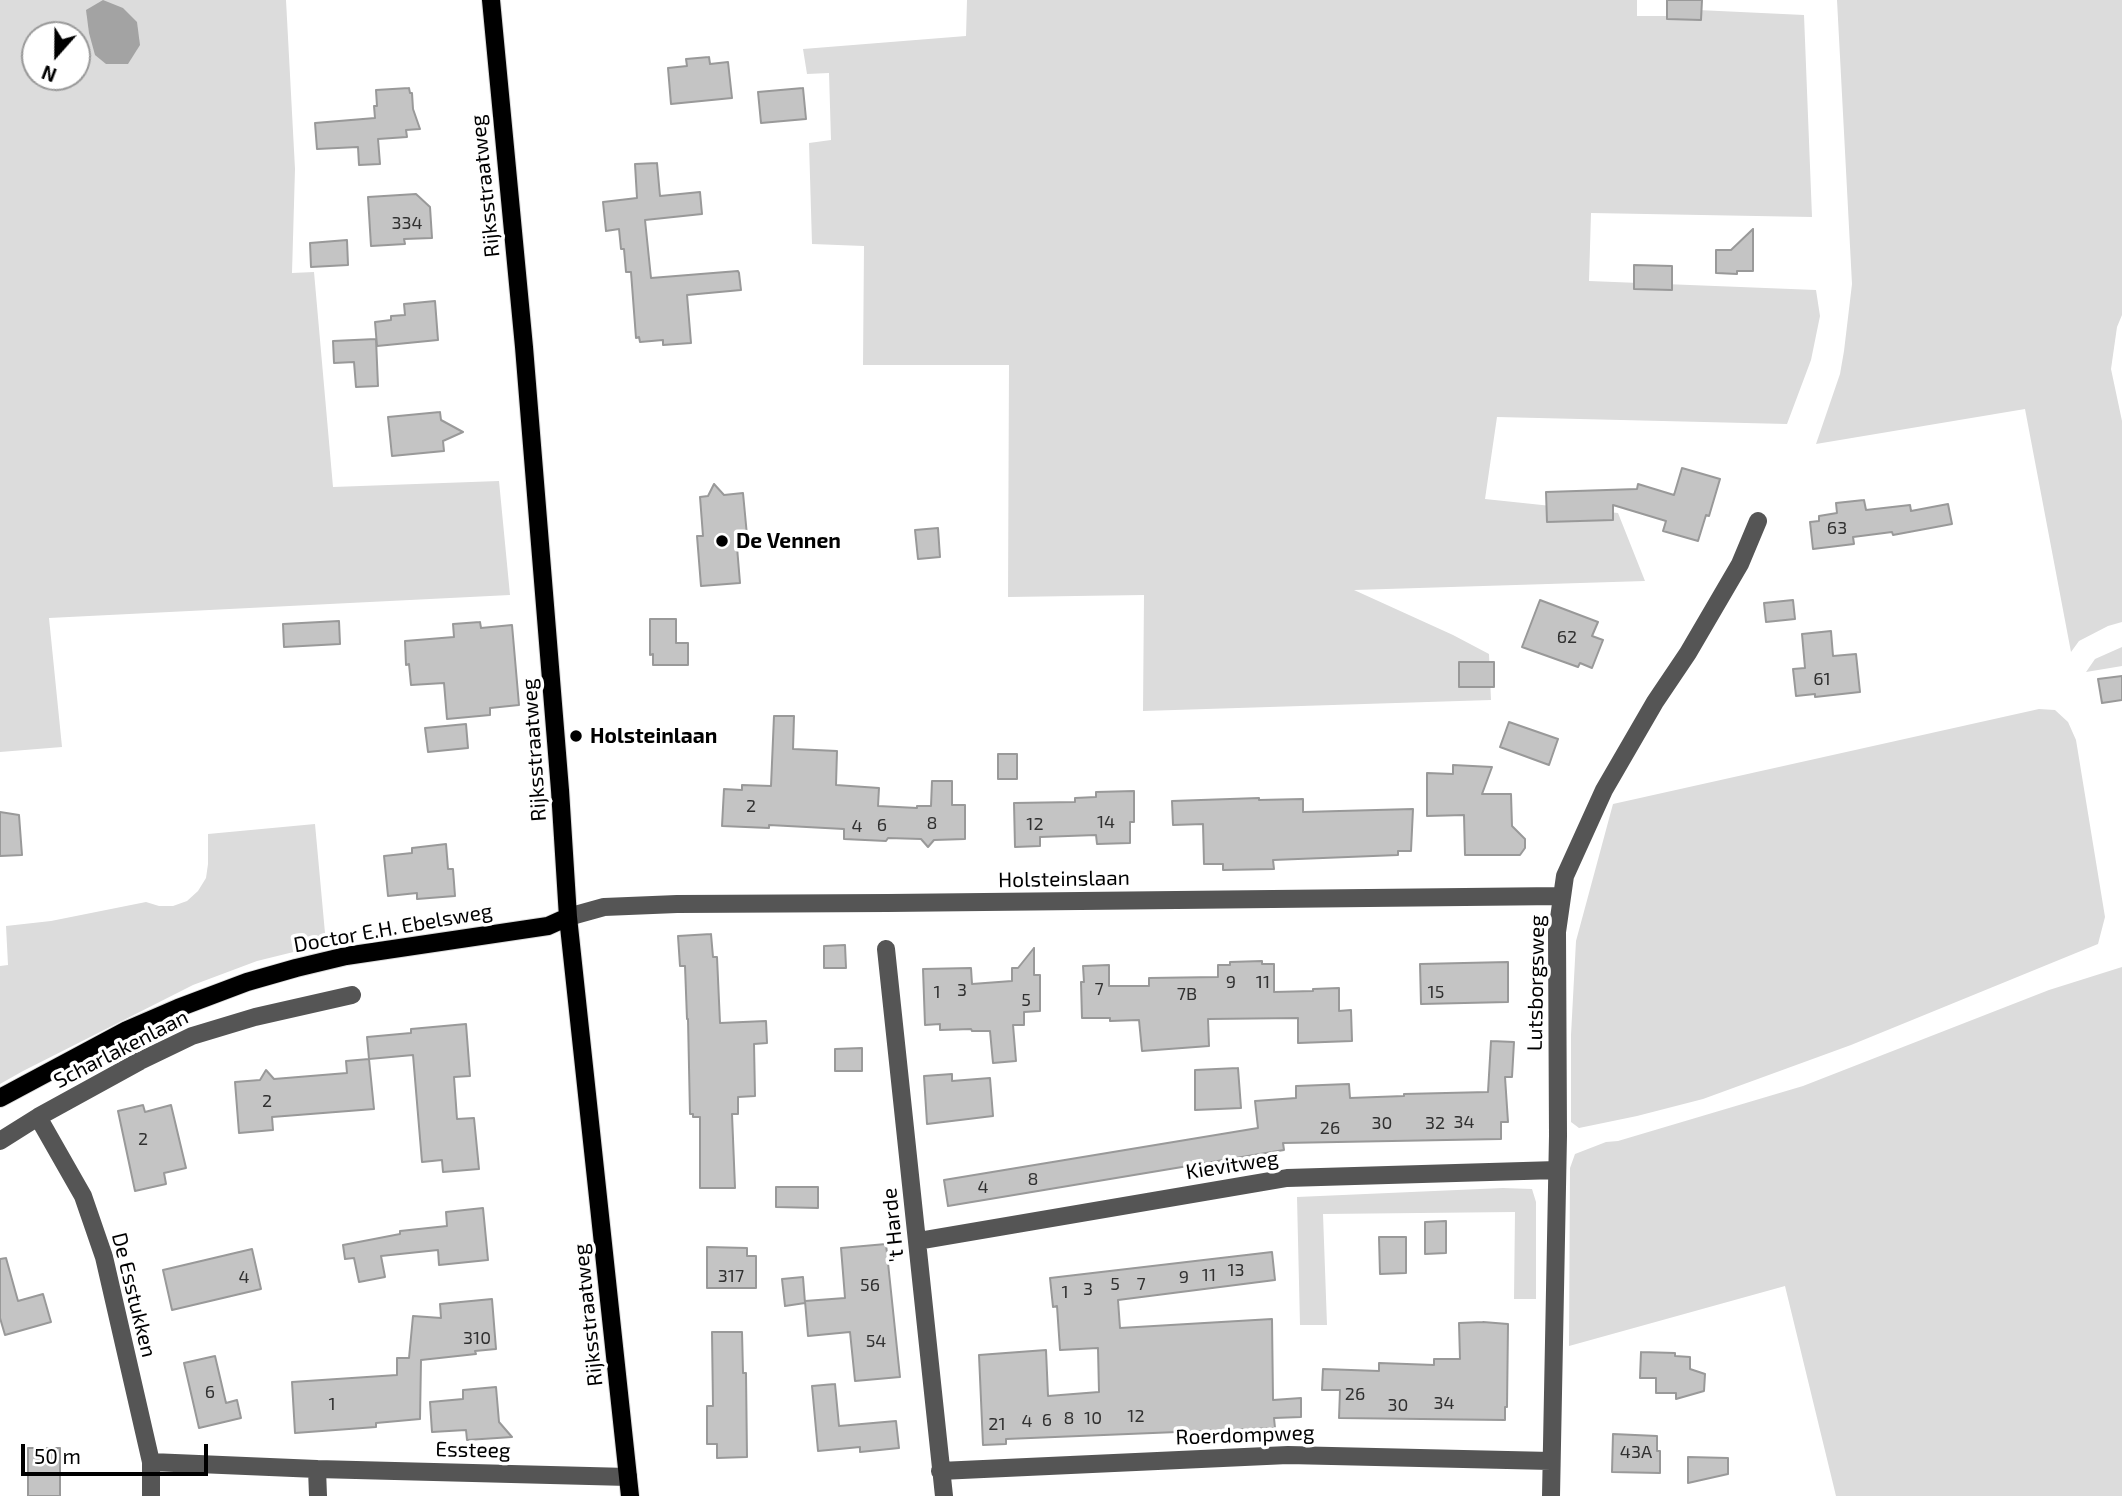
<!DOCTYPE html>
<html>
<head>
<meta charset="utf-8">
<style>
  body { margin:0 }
  #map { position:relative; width:2122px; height:1496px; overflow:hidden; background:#fff; font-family:"Exo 2",sans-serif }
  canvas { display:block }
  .north { position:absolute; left:21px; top:21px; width:70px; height:70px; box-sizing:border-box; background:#fff; border:2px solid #999; border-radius:50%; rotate:201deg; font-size:19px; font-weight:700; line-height:28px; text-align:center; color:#000 }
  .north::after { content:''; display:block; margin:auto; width:24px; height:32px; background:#000; clip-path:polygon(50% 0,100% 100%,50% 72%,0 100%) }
  .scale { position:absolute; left:21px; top:1444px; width:187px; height:32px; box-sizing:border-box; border:4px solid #000; border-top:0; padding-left:9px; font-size:21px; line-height:24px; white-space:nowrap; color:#000; -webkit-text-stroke:5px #fff; paint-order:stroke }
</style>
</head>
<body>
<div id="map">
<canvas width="2122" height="1496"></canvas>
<div class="north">N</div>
<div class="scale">50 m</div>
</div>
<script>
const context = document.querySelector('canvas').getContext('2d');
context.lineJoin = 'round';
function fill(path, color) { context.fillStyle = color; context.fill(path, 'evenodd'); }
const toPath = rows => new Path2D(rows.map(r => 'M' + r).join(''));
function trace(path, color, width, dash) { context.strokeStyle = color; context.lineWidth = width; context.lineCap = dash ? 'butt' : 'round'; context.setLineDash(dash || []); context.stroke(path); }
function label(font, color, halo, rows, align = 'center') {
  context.font = font + ' "Exo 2",sans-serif'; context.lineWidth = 7; context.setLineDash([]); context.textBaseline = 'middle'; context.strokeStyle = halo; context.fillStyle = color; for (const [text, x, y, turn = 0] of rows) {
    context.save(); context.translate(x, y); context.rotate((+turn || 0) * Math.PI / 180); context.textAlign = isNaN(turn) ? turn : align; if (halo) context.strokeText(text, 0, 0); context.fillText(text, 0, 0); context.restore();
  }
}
const green = toPath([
  [0,0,286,0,295,169,292,273,314,272,333,487,499,481,510,595,49,618,62,747,0,752],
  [35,35,77,35,77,77,35,77],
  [967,0,1637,0,1637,16,1697,16,1698,10,1804,15,1812,217,1591,213,1589,281,1816,290,1820,316,1811,360,1787,424,1497,417,1485,499,1618,513,1645,581,1354,590,1453,635,1489,654,1491,700,1143,711,1144,595,1008,597,1009,365,863,365,864,246,812,244,809,143,831,140,829,73,807,74,803,49,966,36],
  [1837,0,2122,0,2122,315,2117,327,2111,369,2122,421,2122,622,2108,626,2079,641,2071,652,2025,409,1816,444,1840,374,1844,351,1852,284],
  [2122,647,2122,666,2086,672,2095,659],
  [2039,709,2055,710,2068,722,2076,740,2105,917,2098,944,1851,1045,1703,1099,1637,1116,1579,1128,1571,1122,1571,1035,1576,941,1613,804],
  [315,824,326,944,257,961,193,985,23,1071,0,1084,0,966,8,965,6,926,51,921,146,902,159,906,173,906,187,901,198,891,206,878,208,864,208,834],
  [2122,967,2122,1496,1836,1496,1785,1286,1569,1346,1570,1168,1575,1154,1606,1142,1618,1141,1803,1086,2049,990],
  [1503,1188,1532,1189,1536,1202,1536,1299,1514,1299,1515,1212,1323,1214,1327,1325,1300,1325,1297,1197]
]);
const water = toPath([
  [103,0,123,8,137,22,140,45,128,64,106,64,95,55,89,33,86,10]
]);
const building = toPath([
  [1667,0,1702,0,1701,20,1667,19,1667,0],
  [709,57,710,64,728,62,732,98,671,104,668,68,687,66,686,59,709,57],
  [409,88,410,93,412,93,413,109,420,129,406,130,407,137,378,139,380,164,359,165,358,147,317,149,315,123,375,118,374,106,377,106,376,90,409,88],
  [803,88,806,119,761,123,758,92,803,88],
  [657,163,660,196,700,192,702,214,645,220,651,278,738,271,739,273,741,290,687,295,691,343,663,345,663,340,640,342,639,337,636,338,631,272,626,272,624,249,621,249,619,229,606,231,603,202,637,198,635,164,657,163],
  [416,194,430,207,432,238,404,239,405,244,371,246,368,197,416,194],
  [1753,229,1753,271,1737,271,1737,274,1716,273,1716,250,1731,250,1753,229],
  [347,240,348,265,311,267,310,243,347,240],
  [1634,265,1672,266,1672,290,1634,289,1634,265],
  [435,301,438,340,377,346,375,322,391,320,391,316,405,315,404,304,435,301],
  [376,339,378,386,356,387,354,362,334,363,333,341,376,339],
  [440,412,441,420,463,432,443,441,444,451,392,456,388,417,440,412],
  [1682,468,1720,479,1709,516,1706,515,1698,541,1663,531,1666,521,1613,505,1613,520,1547,522,1546,492,1637,489,1638,484,1674,495,1682,468],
  [714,484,724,495,743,493,748,546,737,547,740,583,701,586,697,536,703,536,700,497,708,496,714,484],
  [1864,500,1866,510,1910,505,1911,511,1948,504,1952,524,1893,535,1892,532,1853,537,1854,544,1813,549,1810,522,1819,521,1819,516,1837,513,1836,503,1864,500],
  [938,528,940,557,918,559,915,530,938,528],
  [1540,600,1598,622,1592,636,1603,640,1592,668,1580,663,1578,667,1522,647,1540,600],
  [1793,600,1795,619,1766,622,1764,603,1793,600],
  [650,619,676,619,676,643,688,643,688,665,653,665,653,654,650,655,650,619],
  [339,621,340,644,284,647,283,624,339,621],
  [480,622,481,628,512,625,519,705,490,708,490,715,447,719,444,683,411,685,409,664,406,665,405,641,454,637,453,624,480,622],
  [1831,631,1833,656,1856,654,1860,692,1815,697,1815,694,1796,696,1793,669,1805,668,1802,634,1831,631],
  [1459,662,1494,662,1494,687,1459,687,1459,662],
  [2122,676,2122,700,2102,703,2098,679,2122,676],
  [774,716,794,716,793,749,837,751,836,785,879,788,878,806,917,808,917,806,931,806,932,781,952,781,952,805,965,805,965,839,934,840,928,847,921,839,888,838,886,841,844,839,844,829,769,825,769,828,722,826,724,789,742,790,742,785,771,786,774,716],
  [1509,722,1558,739,1549,765,1500,747,1509,722],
  [466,724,468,748,428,752,425,728,466,724],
  [998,754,1017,754,1017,779,998,779,998,754],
  [1453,765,1492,767,1482,794,1511,794,1512,826,1525,839,1525,848,1520,855,1465,855,1464,815,1427,816,1427,773,1453,774,1453,765],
  [1134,791,1134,822,1130,822,1130,843,1097,844,1096,835,1040,837,1040,846,1015,847,1014,803,1075,802,1075,798,1096,797,1096,792,1134,791],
  [1259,798,1259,800,1303,799,1303,812,1413,809,1411,851,1398,851,1398,855,1273,860,1274,869,1223,870,1223,864,1204,864,1203,824,1173,825,1172,801,1259,798],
  [0,812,19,815,22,855,0,856,0,812],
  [446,844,448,869,453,869,455,896,417,899,417,893,388,896,384,856,412,853,412,848,446,844],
  [711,934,713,957,717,957,720,1023,766,1021,767,1043,754,1044,755,1096,738,1097,738,1114,732,1114,735,1188,700,1188,700,1117,693,1117,693,1114,690,1114,688,1019,687,1019,685,966,680,966,678,936,711,934],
  [845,945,846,968,824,968,824,946,845,945],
  [1034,948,1034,975,1040,975,1040,1011,1024,1012,1024,1025,1013,1025,1016,1061,993,1063,990,1031,972,1031,971,1029,940,1030,940,1024,925,1025,923,969,971,968,972,984,1012,981,1012,968,1018,968,1034,948],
  [1262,961,1262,964,1274,964,1274,992,1313,991,1313,989,1339,988,1339,1011,1351,1010,1352,1041,1298,1043,1298,1018,1208,1019,1209,1046,1142,1051,1139,1020,1110,1021,1110,1018,1082,1018,1081,982,1084,982,1083,966,1109,965,1109,986,1149,986,1149,978,1218,977,1218,965,1230,965,1230,962,1262,961],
  [1508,962,1508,1002,1421,1004,1420,964,1508,962],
  [466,1024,470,1076,454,1077,457,1119,474,1118,479,1169,443,1172,442,1160,422,1162,413,1055,369,1059,367,1037,411,1033,411,1029,466,1024],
  [1491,1041,1514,1042,1512,1077,1505,1077,1508,1122,1501,1122,1501,1139,1283,1143,1284,1150,948,1206,944,1180,1258,1128,1255,1101,1296,1098,1296,1086,1349,1084,1350,1098,1404,1096,1404,1094,1488,1092,1491,1041],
  [862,1048,862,1071,835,1071,835,1049,862,1048],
  [369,1059,374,1109,272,1117,273,1130,239,1133,235,1082,260,1080,266,1070,274,1079,347,1073,346,1061,369,1059],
  [1238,1068,1241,1108,1195,1110,1195,1070,1238,1068],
  [952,1074,952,1081,990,1078,993,1116,927,1124,924,1076,952,1074],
  [143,1105,145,1112,171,1105,186,1168,164,1173,166,1184,135,1191,118,1111,143,1105],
  [776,1187,818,1187,818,1208,776,1207,776,1187],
  [483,1208,488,1260,439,1265,438,1250,381,1256,385,1277,359,1282,354,1258,345,1259,343,1245,400,1234,400,1231,447,1226,446,1212,483,1208],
  [1446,1221,1446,1253,1425,1254,1425,1222,1446,1221],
  [1379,1237,1406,1237,1406,1273,1380,1274,1379,1237],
  [886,1244,900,1377,855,1381,850,1332,808,1336,805,1301,845,1298,841,1248,886,1244],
  [707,1247,747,1248,747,1256,756,1256,756,1288,707,1288,707,1247],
  [252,1249,261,1289,172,1310,163,1270,252,1249],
  [1272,1252,1275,1280,1118,1300,1120,1328,1272,1319,1273,1400,1301,1398,1301,1417,1274,1418,1275,1428,1006,1439,1006,1444,983,1445,979,1355,1046,1350,1048,1396,1099,1392,1098,1348,1060,1350,1057,1306,1053,1307,1050,1278,1272,1252],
  [6,1258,18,1301,43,1294,51,1322,5,1335,0,1318,0,1259,6,1258],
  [803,1277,805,1303,785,1306,782,1279,803,1277],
  [492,1299,496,1349,475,1351,476,1354,421,1360,420,1419,376,1423,376,1427,295,1433,292,1382,397,1375,397,1358,409,1358,413,1316,441,1318,440,1304,492,1299],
  [1483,1322,1508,1324,1507,1407,1505,1407,1505,1420,1339,1418,1340,1390,1322,1390,1323,1369,1379,1371,1379,1363,1434,1365,1434,1359,1460,1359,1459,1323,1483,1322],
  [712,1332,742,1332,743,1373,746,1373,747,1457,717,1458,717,1444,707,1444,707,1406,713,1406,712,1332],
  [1641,1352,1675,1353,1675,1356,1690,1357,1690,1369,1705,1374,1704,1391,1676,1399,1676,1393,1656,1393,1656,1378,1640,1378,1641,1352],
  [215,1356,226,1403,237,1400,241,1418,199,1428,184,1363,215,1356],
  [835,1384,839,1426,896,1421,899,1448,860,1452,860,1447,818,1451,812,1386,835,1384],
  [496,1387,499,1422,512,1437,467,1440,466,1430,432,1432,430,1402,463,1399,463,1390,496,1387],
  [1613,1434,1657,1436,1657,1451,1660,1451,1660,1473,1612,1472,1613,1434],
  [28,1448,60,1448,60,1496,28,1496,28,1448],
  [1688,1457,1728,1458,1728,1474,1688,1483,1688,1457]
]);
const minor = toPath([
  [568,917,604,907,677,904,888,903,1561,896],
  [886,949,944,1496],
  [38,1117,83,1196,104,1257,151,1462,151,1496],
  [0,1141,38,1117,140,1061,192,1036,255,1017,352,995],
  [918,1241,1287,1178,1557,1170],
  [151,1462,317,1469,318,1496],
  [317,1469,628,1477],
  [940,1471,1288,1455,1551,1461],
  [1551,1496,1558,1136,1557,932,1565,876,1604,790,1655,702,1688,653,1740,564,1758,521]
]);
const major = toPath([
  [491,0,524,347,560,790,568,917,630,1496],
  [0,1098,127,1030,178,1008,247,982,296,968,346,956,548,926,568,917]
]);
const markers = [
  [722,541,7,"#000"],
  [576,736,7,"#000"]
];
const numberNames = [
  ["334",407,223],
  ["63",1837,528],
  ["62",1567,637],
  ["61",1822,679],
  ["2",751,806],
  ["14",1106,822],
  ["8",932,823],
  ["12",1035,824],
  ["6",882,825],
  ["4",857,826],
  ["9",1231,982],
  ["11",1263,982],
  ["7",1099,989],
  ["3",962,990],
  ["1",937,992],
  ["15",1436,992],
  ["7B",1187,994],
  ["5",1026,1000],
  ["2",267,1101],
  ["34",1464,1122],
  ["30",1382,1123],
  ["32",1435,1123],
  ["26",1330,1128],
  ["2",143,1139],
  ["8",1033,1179],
  ["4",983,1187],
  ["13",1236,1270],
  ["11",1209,1275],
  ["317",731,1276],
  ["4",244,1277],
  ["9",1184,1277],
  ["5",1115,1284],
  ["7",1141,1284],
  ["56",870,1285],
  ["3",1088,1289],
  ["1",1065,1292],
  ["310",477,1338],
  ["54",876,1341],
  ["6",210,1392],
  ["26",1355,1394],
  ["34",1444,1403],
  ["1",332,1404],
  ["30",1398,1405],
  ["12",1136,1416],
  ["8",1069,1418],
  ["10",1093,1418],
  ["6",1047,1420],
  ["4",1027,1421],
  ["21",997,1424],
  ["43A",1636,1452]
];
const streetNames = [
  ["Rijksstraatweg",485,186,-96],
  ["Rijksstraatweg",534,750,-94],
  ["Holsteinslaan",1064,879,-1],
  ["Doctor E.H. Ebelsweg",393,928,-10],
  ["Lutsborgsweg",1536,983,-89],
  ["Scharlakenlaan",121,1049,-27],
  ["Kievitweg",1232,1165,-9],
  ["'t Harde",893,1225,-96],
  ["De Esstukken",134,1295,76],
  ["Rijksstraatweg",588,1315,-96],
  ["Roerdompweg",1245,1435,-2],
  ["Essteeg",473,1450,1]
];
const poiNames = [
  ["De Vennen",736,541],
  ["Holsteinlaan",590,736]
];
fill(green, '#dcdcdc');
fill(water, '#a3a3a3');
fill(building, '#c4c4c4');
trace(building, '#999', 2);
trace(major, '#dbdbdb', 20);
trace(minor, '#555', 18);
trace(major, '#000', 18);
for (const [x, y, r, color] of markers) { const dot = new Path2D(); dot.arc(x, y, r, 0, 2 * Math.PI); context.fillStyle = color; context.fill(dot); trace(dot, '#fff', 2.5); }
label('18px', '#313131', null, numberNames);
label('21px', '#000', '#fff', streetNames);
label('bold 21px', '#000', '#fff', poiNames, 'left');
</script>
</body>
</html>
